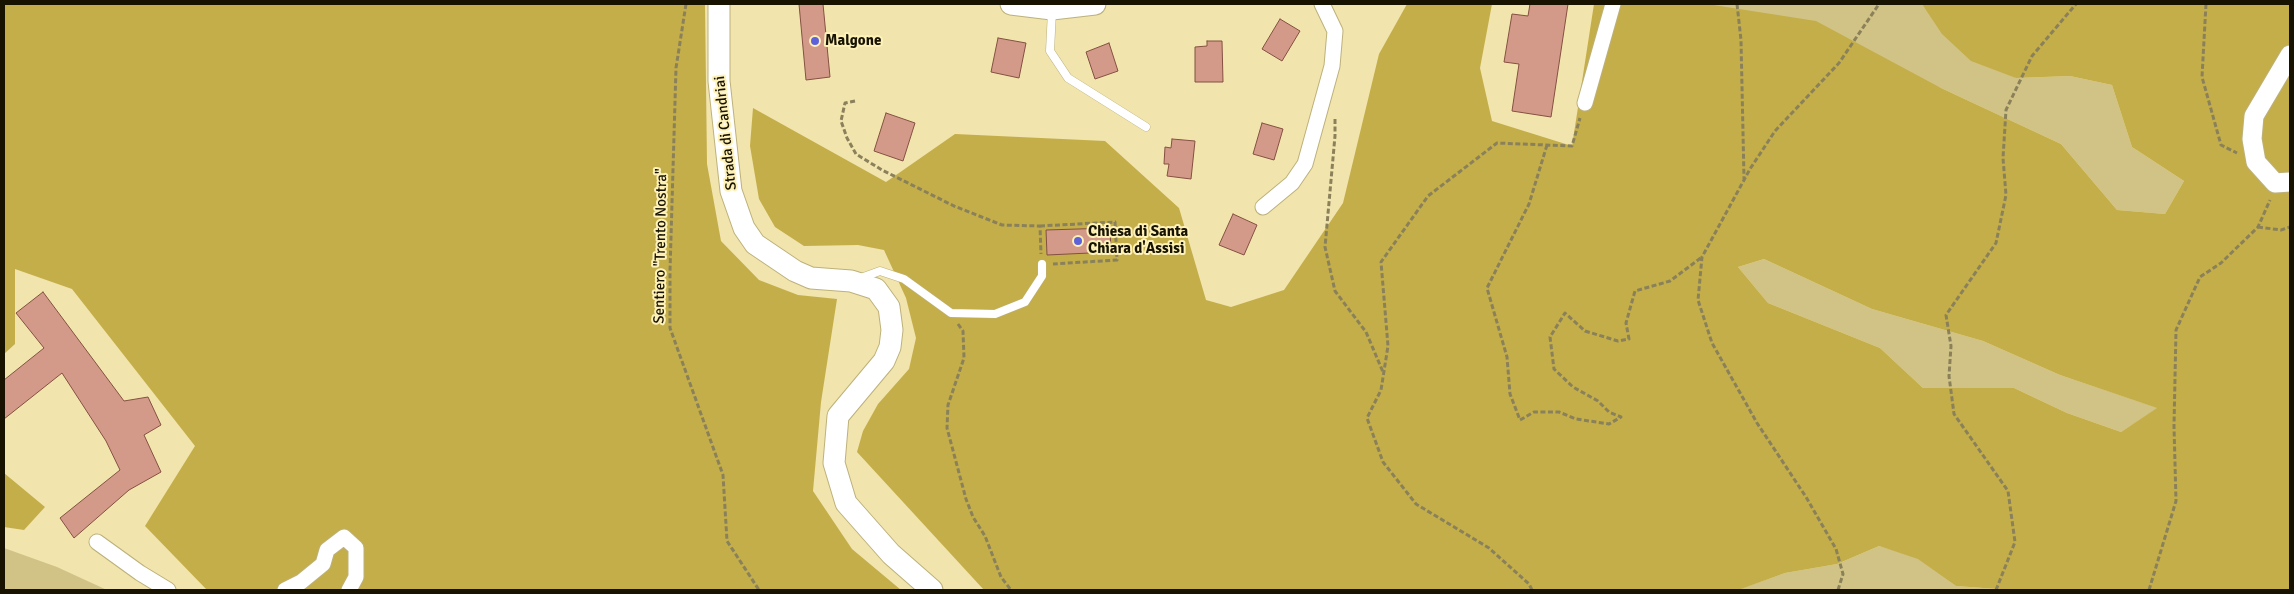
<!DOCTYPE html>
<html>
<head>
<meta charset="utf-8">
<style>
  body { margin:0 }
  #map { position:relative; width:2294px; height:594px; overflow:hidden; background:#f1e4ad; font-family:Signika,sans-serif }
  canvas { display:block }
  .frame { position:absolute; inset:0; border:5px solid #181301; pointer-events:none }
</style>
</head>
<body>
<div id="map">
<canvas width="2294" height="594"></canvas>
<div class="frame"></div>
</div>
<script>
const context = document.querySelector('canvas').getContext('2d');
context.lineJoin = 'round';
function fill(path, color) { context.fillStyle = color; context.fill(path, 'evenodd'); }
const toPath = rows => new Path2D(rows.map(r => 'M' + r).join(''));
function trace(path, color, width, dash) { context.strokeStyle = color; context.lineWidth = width; context.lineCap = dash ? 'butt' : 'round'; context.setLineDash(dash || []); context.stroke(path); }
function label(font, color, halo, rows, align = 'center') {
  context.font = font + ' Signika,sans-serif'; context.lineWidth = 4; context.setLineDash([]); context.textBaseline = 'middle'; context.strokeStyle = halo; context.fillStyle = color; for (const [text, x, y, turn = 0] of rows) {
    context.save(); context.translate(x, y); context.rotate((+turn || 0) * Math.PI / 180); context.textAlign = isNaN(turn) ? turn : align; if (halo) context.strokeText(text, 0, 0); context.fillText(text, 0, 0); context.restore();
  }
}
const green = toPath([
  [1707,4,1922,4,1927,10,2016,78,2070,76,2112,85,2132,147,2184,181,2165,214,2117,210,2061,144,1941,88],
  [1764,259,1872,309,1983,341,2060,375,2158,408,2121,432,2067,413,2014,388,1923,388,1880,348,1768,303,1738,267],
  [1879,546,1918,558,1956,586,2011,590,1740,589,1785,573,1837,564],
  [4,548,57,567,107,590,4,590]
]);
const forest = toPath([
  [4,4,705,4,707,164,721,241,759,280,798,295,837,299,821,402,813,491,852,549,901,590,207,590,145,526,195,446,72,289,15,269,15,344,4,354],
  [1407,4,1492,4,1480,68,1492,121,1572,146,1594,4,1707,4,1816,21,1941,88,2061,144,2117,210,2165,214,2184,181,2132,147,2112,85,2070,76,2016,78,1971,61,1942,34,1922,4,2290,4,2290,590,2011,590,1956,586,1918,559,1879,546,1837,564,1785,573,1741,589,1748,590,984,590,857,452,863,431,878,404,909,369,916,338,906,298,884,250,858,245,804,246,775,227,759,199,750,146,753,108,886,182,955,134,1105,141,1179,208,1206,300,1231,307,1284,290,1343,203,1379,54],
  [1764,259,1872,309,1983,341,2060,375,2157,408,2121,432,2067,413,2014,388,1923,388,1880,348,1768,303,1738,267],
  [4,473,45,507,24,530,4,527]
]);
const building = toPath([
  [799,4,823,4,830,77,806,80,799,4],
  [1530,4,1568,4,1551,117,1512,111,1519,64,1504,62,1512,14,1528,16,1530,4],
  [1280,19,1300,31,1282,61,1262,49,1280,19],
  [998,38,1026,43,1019,78,991,72,998,38],
  [1207,41,1222,41,1223,82,1195,82,1195,47,1207,46,1207,41],
  [1109,43,1118,71,1095,79,1086,52,1109,43],
  [886,113,915,123,903,161,874,151,886,113],
  [1262,123,1283,129,1274,160,1253,154,1262,123],
  [1172,139,1195,141,1191,179,1167,176,1169,164,1164,164,1165,147,1171,148,1172,139],
  [1233,214,1257,225,1244,255,1219,245,1233,214],
  [1110,228,1111,252,1047,255,1046,230,1110,228],
  [43,292,124,401,148,397,161,425,144,435,161,472,129,490,74,538,60,518,120,470,106,441,62,373,4,419,4,380,44,348,16,313,43,292]
]);
const path = toPath([
  [686,4,676,68,670,271,670,328,723,475,727,541,759,590],
  [1737,4,1741,40,1744,179],
  [2206,4,2202,77,2221,145,2237,153],
  [855,101,845,103,841,121,847,138,856,154,882,170,954,206,1002,225,1040,226,1041,254],
  [1335,119,1335,136,1325,247,1335,291,1366,332,1383,372],
  [1547,145,1529,204,1487,288,1507,357,1510,394,1520,420,1534,412,1559,412,1576,419,1609,424,1621,417,1609,412,1598,401,1573,387,1554,369,1550,337,1565,313,1585,331,1618,341,1629,339,1626,323,1635,291,1670,281,1702,257],
  [1040,226,1115,222,1117,260,1053,264],
  [2258,227,2281,230,2290,227],
  [958,324,963,331,964,358,948,405,947,428,966,499,973,517,985,536,1001,577,1011,590],
  [1532,590,1529,584,1489,548,1416,504,1383,462,1367,418,1381,390,1388,346,1381,262,1428,196,1497,143,1572,146,1580,118],
  [1838,590,1843,574,1836,549,1806,497,1757,423,1712,343,1698,300,1702,257,1750,169,1775,131,1839,63,1879,4],
  [1996,590,2015,542,2008,491,1954,414,1949,376,1951,346,1946,315,1996,243,2006,195,2003,158,2006,110,2032,56,2076,4],
  [2149,590,2176,501,2174,426,2176,330,2200,277,2221,263,2258,227,2270,200]
]);
const service = toPath([
  [1052,11,1050,51,1068,78,1146,127],
  [858,279,880,271,904,279,951,313,995,314,1025,302,1042,276,1042,264]
]);
const minor = toPath([
  [1585,103,1613,4],
  [1263,207,1292,183,1305,164,1332,66,1335,31,1322,4],
  [97,542,140,573,168,590],
  [285,590,301,582,323,564,327,550,344,537,356,548,356,577,349,590]
]);
const tertiary = toPath([
  [2290,55,2254,116,2252,139,2256,162,2275,183,2290,182]
]);
const secondary = toPath([
  [719,4,719,81,731,191,744,228,755,244,795,271,811,278,851,281,876,289,889,307,892,330,890,347,884,361,838,416,834,463,846,503,891,554,932,590],
  [1011,4,1052,9,1095,4]
]);
const markers = [
  [815,41,5,"#5d62da"],
  [1078,241,5,"#5d62da"]
];
const poiNames = [
  ["Malgone",825,41],
  ["Chiesa di Santa",1088,232],
  ["Chiara d'Assisi",1088,249]
];
const streetNames = [
  ["Strada di Candriai",726,133,-96],
  ["Sentiero \"Trento Nostra\"",661,246,-89]
];
fill(green, '#d1c385');
fill(forest, '#c4ae49');
fill(building, '#d39a89');
trace(building, '#845041', 1);
trace(service, '#bdb17b', 9);
trace(minor, '#bdb17b', 17);
trace(tertiary, '#bdb17b', 21);
trace(secondary, '#bdb17b', 23);
trace(path, '#8a815b', 3, [5, 2.5]);
trace(service, '#fff', 8);
trace(minor, '#fff', 15);
trace(tertiary, '#fff', 19);
trace(secondary, '#fff', 21);
for (const [x, y, r, color] of markers) { const dot = new Path2D(); dot.arc(x, y, r, 0, 2 * Math.PI); context.fillStyle = color; context.fill(dot); trace(dot, '#fef2b9', 2); }
label('bold 15px', '#181301', '#fef2b9', poiNames, 'left');
label('15px', '#181301', '#fef2b9', streetNames);
</script>
</body>
</html>
